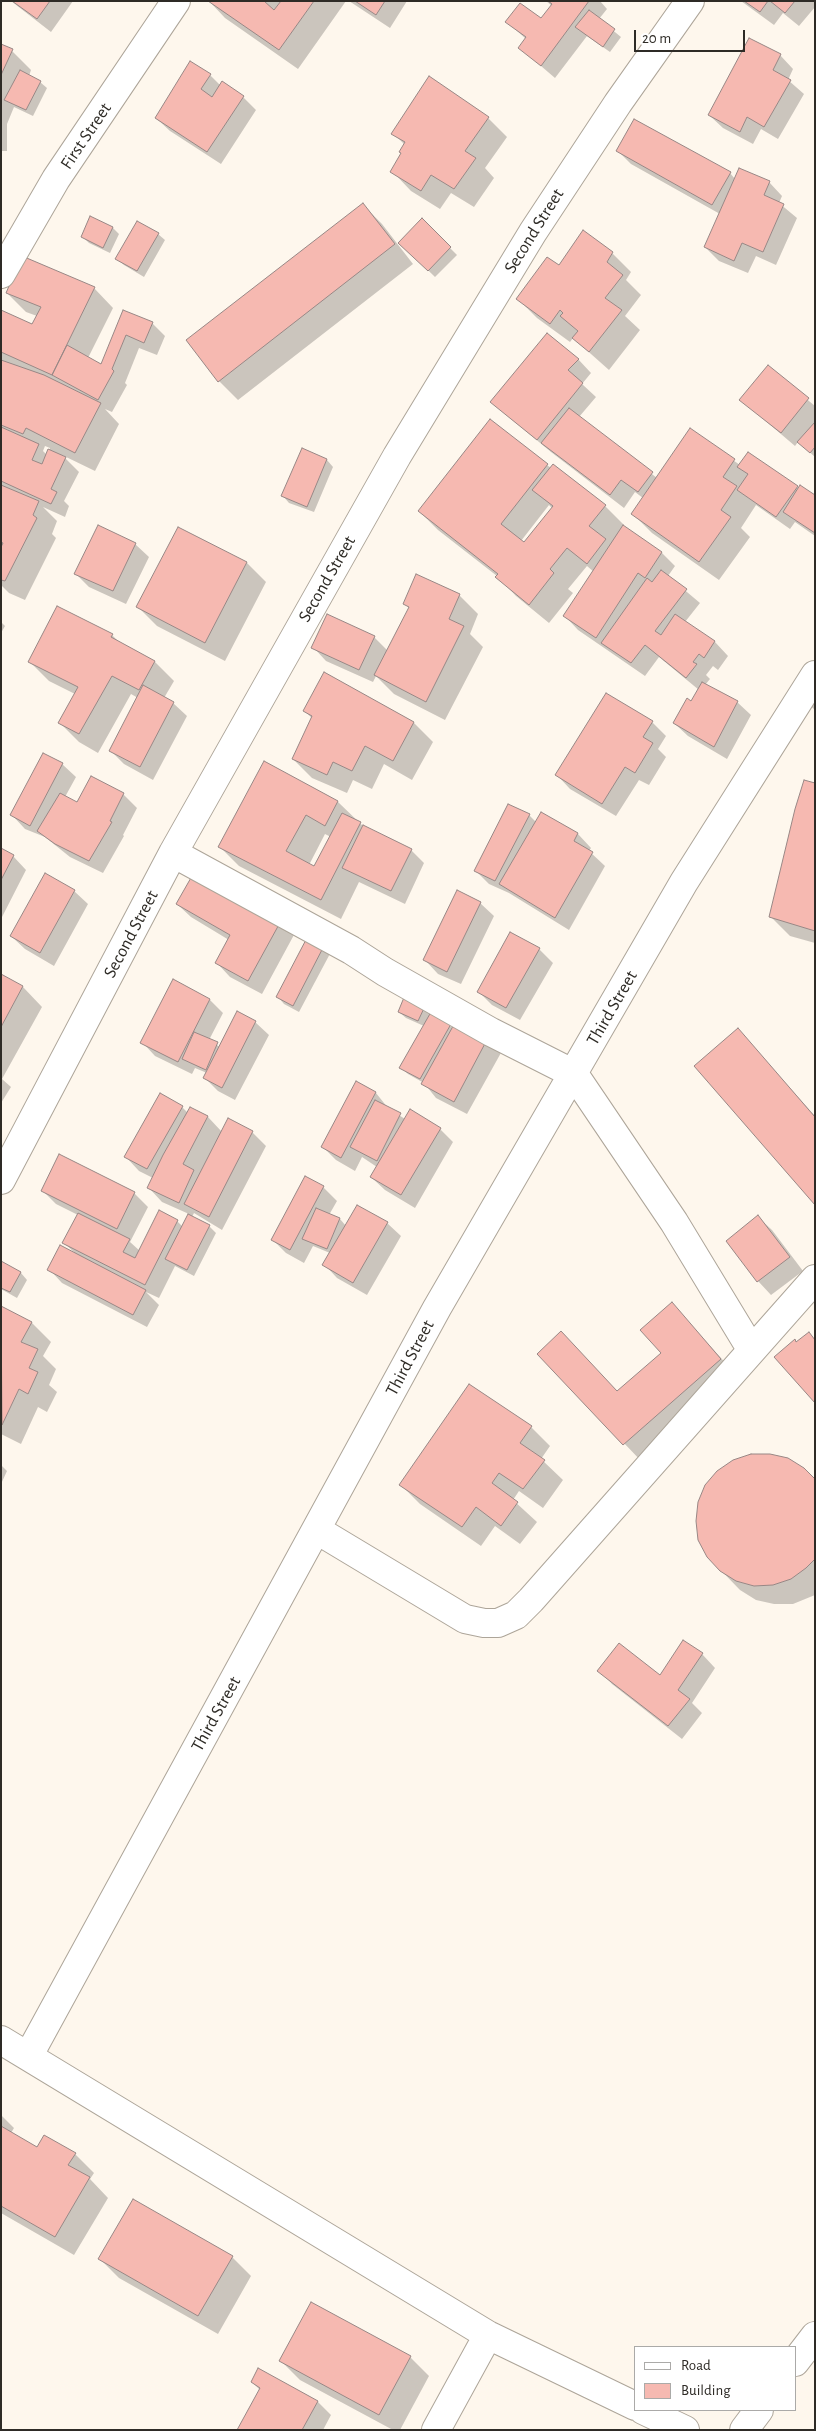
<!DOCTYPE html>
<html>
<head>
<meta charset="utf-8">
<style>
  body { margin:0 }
  #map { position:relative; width:816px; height:2431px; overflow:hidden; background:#fef7ed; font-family:"Alegreya Sans",sans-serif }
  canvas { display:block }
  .frame { position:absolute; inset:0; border:2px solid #2e2b26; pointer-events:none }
  .legend { position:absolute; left:634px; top:2346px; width:162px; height:65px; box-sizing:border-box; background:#fff; border:1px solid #abaaa8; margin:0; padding:6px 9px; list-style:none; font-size:15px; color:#2e2b26 }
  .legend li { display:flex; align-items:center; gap:10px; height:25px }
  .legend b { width:25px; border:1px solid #abaaa8 }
  .scale { position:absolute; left:634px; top:30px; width:111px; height:22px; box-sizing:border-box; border:2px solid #2e2b26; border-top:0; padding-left:6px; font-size:15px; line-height:18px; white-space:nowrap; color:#2e2b26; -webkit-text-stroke:4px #fff; paint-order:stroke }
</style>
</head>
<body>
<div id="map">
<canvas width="816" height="2431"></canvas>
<div class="frame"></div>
<ul class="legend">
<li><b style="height:6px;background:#fff"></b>Road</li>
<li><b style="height:14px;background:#f6b9b1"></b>Building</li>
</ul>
<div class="scale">20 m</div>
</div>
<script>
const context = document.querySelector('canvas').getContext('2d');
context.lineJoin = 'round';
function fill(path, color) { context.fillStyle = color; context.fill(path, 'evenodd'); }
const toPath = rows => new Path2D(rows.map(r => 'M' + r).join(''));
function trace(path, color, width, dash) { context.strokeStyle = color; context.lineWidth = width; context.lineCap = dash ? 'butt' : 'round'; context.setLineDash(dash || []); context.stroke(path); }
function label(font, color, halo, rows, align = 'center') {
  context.font = font + ' "Alegreya Sans",sans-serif'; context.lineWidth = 4.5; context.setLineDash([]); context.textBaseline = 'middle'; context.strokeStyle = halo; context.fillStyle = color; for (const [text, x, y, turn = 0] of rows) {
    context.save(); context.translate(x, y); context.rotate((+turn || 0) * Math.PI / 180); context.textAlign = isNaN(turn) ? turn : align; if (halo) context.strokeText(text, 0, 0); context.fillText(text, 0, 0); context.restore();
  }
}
const shadow = toPath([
  [11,1,73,1,51,32],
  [209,1,346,1,298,69,225,18],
  [349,1,407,1,390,28],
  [546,1,600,1,607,9,599,19,621,37,610,52,587,36,555,78,520,48,526,39,507,22,541,20,552,6],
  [741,1,815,1,815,7,799,26,783,13,774,25],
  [1,46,12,51,31,70,29,76,40,82,47,88,33,116,14,107,7,124,7,151,1,151],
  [780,55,793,69,788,80,804,94,778,139,761,129,753,144,723,128,709,115],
  [210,75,221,86,243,97,256,110,221,164,170,131,156,118],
  [488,118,507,137,485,168,494,178,474,207,451,193,440,209,411,191,392,171,403,154,405,145,393,133],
  [618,151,730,173,735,179,769,182,782,196,779,203,797,218,776,265,756,256,748,273,719,261,705,247,720,214,631,164],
  [363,205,382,224,413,264,238,400,219,381],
  [422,220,457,255,435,277,400,243],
  [113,228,119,234,110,253,89,243,82,236],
  [158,234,165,240,144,277,124,265,117,259],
  [612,253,631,272,626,280,641,295,625,316,640,330,609,370,573,338,570,342,537,318,518,299,559,267],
  [94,288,113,308,88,358,102,366,124,311,152,323,165,336,157,355,139,348,125,383,127,385,112,412,105,409,119,424,95,471,62,455,79,472,64,501,69,506,65,517,43,507,57,521,52,534,56,538,25,600,9,593,1,585,3,546,1,544,1,361,4,362,1,359,1,312,33,325,37,316,26,312,7,293],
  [45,446,50,448,47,455,43,451],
  [578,359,591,373,582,384,596,397,579,417,657,478,690,430,740,465,797,487,815,496,815,536,795,522,790,529,756,505,741,528,750,537,719,580,652,533,633,514,643,498,635,492,624,508,551,452,491,402],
  [768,367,815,406,815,457,798,442,795,446,741,400],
  [303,450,327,460,333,467,314,512,289,503,283,496],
  [547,465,551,468,553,465,605,506,624,525,623,527,662,553,675,566,668,576,700,603,685,622,715,642,728,656,718,670,713,666,706,675,710,679,705,685,737,702,751,715,727,759,688,736,674,723,692,703,699,690,659,657,645,676,578,630,565,616,594,572,587,566,568,589,573,593,549,623,516,596,497,576,438,530,419,511],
  [549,505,552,508,524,543,521,541],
  [179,529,247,563,266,582,225,661,157,626,138,607],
  [135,544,149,557,126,604,89,587,76,574],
  [459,595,478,614,470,634,483,647,445,720,394,694,376,676,373,682,326,661,313,647,374,637,388,651,410,609,404,603],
  [1,622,5,626,1,633],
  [112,635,119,642,155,662,174,681,164,698,173,703,187,716,153,780,124,764,110,750,138,698,131,694,98,753,79,742,60,723,75,694,49,681,30,662],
  [325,674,414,723,433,742,412,780,384,764,372,789,353,780,347,793,312,778,293,759,312,718,304,711],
  [815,686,815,710,804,700],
  [652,722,666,736,658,749,666,757,649,785,639,780,616,816,570,789,557,775],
  [265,763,338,802,364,827,411,850,424,863,405,904,359,882,341,919,239,866,220,847],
  [325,834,331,837,315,868,309,865],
  [62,764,76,777,65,797,77,804,91,778,123,794,137,808,123,835,124,836,103,873,70,857,45,837,25,829,12,815],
  [815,784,815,943,790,936,770,916],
  [542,813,578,834,591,848,589,851,605,866,569,930,509,893,489,884,475,870,529,815,536,822],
  [1,850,13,856,26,870,1,919],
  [196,871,295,933,262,994,230,977,217,963,229,940,191,917,177,904],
  [45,875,74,891,88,904,54,966,25,949,11,936],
  [480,903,494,916,461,984,438,974,425,960],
  [325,943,332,950,299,1012,284,1004,278,997],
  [539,949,553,963,520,1020,492,1005,479,992],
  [1,976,23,987,42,1007,2,1079,11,1087,1,1103],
  [406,996,453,1028,502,1051,467,1114,436,1098,424,1083,408,1074,401,1068,424,1026,406,1018,399,1012],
  [210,1000,223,1013,209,1040,220,1047,255,1022,269,1035,235,1100,218,1091,205,1078,207,1073,195,1068,192,1074,155,1056,142,1042],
  [738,1030,815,1116,815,1203],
  [357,1083,376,1093,388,1108,405,1119,440,1129,453,1142,415,1208,385,1190,371,1177,377,1167,362,1157,355,1171,336,1160,323,1147],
  [182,1107,188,1113,190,1108,208,1117,222,1132,229,1120,252,1132,266,1146,222,1230,194,1213,192,1217,209,1226,216,1233,194,1276,175,1266,159,1298,146,1292,159,1305,147,1327,62,1283,49,1269,75,1253,64,1243,78,1215,56,1204,42,1190,60,1156,135,1194,148,1207,130,1242,140,1251,159,1212,177,1221,183,1227,189,1214,162,1202,149,1188,153,1178,139,1171,126,1157],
  [323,1187,337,1201,329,1215,340,1219,346,1226,387,1223,401,1236,367,1295,337,1278,324,1264,330,1253,313,1246,304,1263,286,1253,273,1240],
  [758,1217,772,1230,803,1271,771,1295,758,1281,727,1241],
  [1,1263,21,1273,27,1280,17,1298,1,1289],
  [672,1304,740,1379,643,1463,539,1354,618,1392,663,1353],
  [1,1307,32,1323,51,1342,43,1356,56,1369,49,1385,57,1392,47,1412,38,1407,21,1444,1,1434],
  [531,1427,550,1446,541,1459,563,1480,543,1508,519,1491,513,1500,537,1522,520,1544,495,1526,481,1546,420,1504,401,1485],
  [1,1465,7,1471,1,1484],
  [815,1480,815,1595,793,1604,774,1604,756,1600,740,1590,708,1557],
  [702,1654,715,1668,692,1703,702,1713,682,1739,612,1684,599,1670,660,1677],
  [1,2115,14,2128,11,2133,37,2149,75,2154,94,2173,90,2179,108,2198,74,2255,1,2213],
  [232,2257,251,2276,218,2334,119,2278,100,2259],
  [410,2357,429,2376,400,2430,393,2430,300,2380,281,2361],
  [258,2369,318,2402,331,2415,323,2430,238,2430,260,2390,252,2382]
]);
const building = toPath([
  [12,1,50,1,37,19,12,1],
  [208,1,264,1,274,10,281,1,314,1,279,50,208,1],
  [355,1,385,1,376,15,355,1],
  [548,1,589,1,541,66,518,48,526,37,505,22,520,3,541,18,552,4,548,1],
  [744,1,768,1,760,12,744,1],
  [770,1,795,1,785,13,770,1],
  [589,10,615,29,603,47,575,27,589,10],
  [749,38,781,54,773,70,791,80,764,127,747,117,740,132,708,115,749,38],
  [1,44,13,49,1,75,1,44],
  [190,61,211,74,201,89,212,97,222,81,244,96,207,152,155,118,190,61],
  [20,70,41,81,26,110,4,100,20,70],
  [429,76,489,117,465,151,476,158,454,189,431,175,421,191,390,172,401,153,399,152,405,142,391,134,429,76],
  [634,119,731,172,712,205,616,151,634,119],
  [739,168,770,181,764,195,784,204,763,252,742,243,734,261,704,247,739,168],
  [363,203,395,244,218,382,186,340,363,203],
  [90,216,113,227,103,248,81,237,90,216],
  [422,218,451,247,428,271,398,243,422,218],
  [137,221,159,233,137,271,115,259,137,221],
  [583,230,613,252,607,262,623,275,605,298,622,310,589,352,572,338,578,331,560,316,563,313,560,310,550,324,516,299,547,257,559,265,583,230],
  [22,256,95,287,52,375,1,352,1,310,32,324,41,307,6,293,22,256],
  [123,310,153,322,144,343,126,335,112,369,114,371,98,400,52,375,67,345,101,364,123,310],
  [547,333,579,359,568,370,583,383,537,440,490,402,547,333],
  [1,360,44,375,101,403,75,453,26,428,23,434,1,425,1,360],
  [768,365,809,398,781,433,739,400,768,365],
  [569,408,653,472,638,492,621,480,610,495,541,443,569,408],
  [490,419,548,464,501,524,524,542,553,506,532,490,553,464,606,505,589,526,606,539,587,564,567,548,550,569,554,573,529,605,495,577,498,574,418,511,490,419],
  [815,422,815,447,810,453,797,442,815,422],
  [1,427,39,444,32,460,42,464,48,449,66,457,51,489,57,492,51,504,1,481,1,427],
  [690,428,735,459,723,477,737,486,721,510,731,517,699,562,631,514,690,428],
  [302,448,327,459,307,507,281,496,302,448],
  [748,452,798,486,776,517,737,490,748,474,737,467,748,452],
  [1,485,39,501,33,515,37,518,5,581,1,580,1,547,3,543,1,542,1,485],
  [800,485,815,495,815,533,783,512,800,485],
  [98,525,136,543,113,591,74,574,98,525],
  [623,525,662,552,645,578,638,573,596,638,563,616,623,525],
  [178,527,247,562,205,643,136,607,178,527],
  [661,570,687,589,655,631,661,635,675,614,715,641,704,658,699,654,693,662,697,664,686,678,645,645,631,663,601,643,647,578,652,582,661,570],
  [416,574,460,594,449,619,464,626,426,702,374,675,409,607,403,604,416,574],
  [57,606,113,634,111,637,155,661,139,690,112,676,79,734,58,723,78,687,28,662,57,606],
  [327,614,375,636,359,670,311,648,327,614],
  [324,672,414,722,393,761,365,746,352,771,333,762,327,775,292,759,312,716,303,711,324,672],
  [702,682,738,701,714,747,673,723,687,698,691,701,702,682],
  [143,685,174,702,140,767,109,751,143,685],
  [606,693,653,721,643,737,653,743,635,773,625,767,602,804,555,775,606,693],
  [43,753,63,763,30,826,10,815,43,753],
  [264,761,338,801,325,826,306,815,286,851,314,866,342,813,361,822,321,900,218,847,264,761],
  [91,776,124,793,110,821,112,822,89,861,55,844,37,831,60,793,77,802,91,776],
  [804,780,815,783,815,931,769,917,795,809,804,780],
  [508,804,530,814,495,881,474,871,508,804],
  [541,812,578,833,574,841,593,852,555,918,499,884,541,812],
  [363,825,412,849,391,891,342,868,363,825],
  [1,848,14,855,1,880,1,848],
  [196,869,282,919,248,981,215,963,230,935,176,904,196,869],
  [45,873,75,890,40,953,10,936,45,873],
  [457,890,481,902,447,972,423,960,457,890],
  [510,932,540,948,506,1008,477,992,510,932],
  [309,934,326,942,293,1006,276,997,309,934],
  [1,974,23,986,1,1027,1,974],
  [173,979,210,999,178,1062,140,1043,173,979],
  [405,995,426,1004,418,1021,398,1012,405,995],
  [237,1011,256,1021,222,1088,203,1078,237,1011],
  [431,1012,451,1024,420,1079,399,1068,431,1012],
  [457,1019,489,1036,454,1102,421,1084,457,1019],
  [738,1028,815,1117,815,1205,694,1066,738,1028],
  [194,1032,218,1042,206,1070,182,1059,194,1032],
  [356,1081,376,1092,341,1158,321,1147,356,1081],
  [160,1093,183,1106,147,1169,124,1157,160,1093],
  [375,1100,401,1113,377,1161,350,1147,375,1100],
  [190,1107,208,1116,183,1164,194,1170,179,1203,147,1188,163,1155,190,1107],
  [410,1109,441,1128,401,1195,370,1177,410,1109],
  [228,1118,253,1131,209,1217,184,1204,228,1118],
  [59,1154,135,1192,117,1229,41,1191,59,1154],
  [305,1176,324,1186,290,1250,271,1240,305,1176],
  [357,1205,388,1222,353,1283,322,1265,357,1205],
  [316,1208,340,1218,327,1249,302,1239,316,1208],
  [159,1210,178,1220,145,1285,62,1243,78,1213,130,1239,123,1252,135,1258,159,1210],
  [188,1214,210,1225,187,1270,165,1259,188,1214],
  [758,1215,790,1257,757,1282,726,1241,758,1215],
  [60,1245,146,1290,133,1315,47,1270,60,1245],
  [1,1261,21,1272,10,1292,1,1288,1,1261],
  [672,1302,721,1359,623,1445,537,1354,561,1331,617,1391,661,1353,640,1330,672,1302],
  [1,1306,32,1322,21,1342,38,1349,29,1368,38,1372,28,1394,19,1389,2,1425,1,1306],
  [809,1332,815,1340,815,1403,774,1357,795,1339,796,1342,809,1332],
  [469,1384,532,1426,520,1443,545,1460,523,1489,499,1473,492,1483,518,1502,501,1526,476,1507,462,1527,399,1485,469,1384],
  [751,1454,770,1454,788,1458,804,1468,815,1479,815,1559,806,1568,791,1579,773,1585,754,1586,736,1581,720,1571,707,1557,698,1540,696,1521,698,1502,705,1485,717,1471,733,1460,751,1454],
  [683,1640,703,1653,678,1690,690,1699,668,1726,597,1671,619,1643,660,1675,683,1640],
  [1,2126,37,2147,44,2135,76,2153,68,2165,90,2177,55,2237,1,2206,1,2126],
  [133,2199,233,2256,198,2316,98,2259,133,2199],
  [311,2302,411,2356,379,2415,279,2361,311,2302],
  [258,2368,318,2401,302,2430,237,2430,260,2388,251,2382,258,2368]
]);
const street = toPath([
  [1,274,56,179,176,1],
  [173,853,351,950,385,972,491,1032,574,1074,674,1222,751,1349],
  [1,1180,173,853,397,456,533,232,618,103,690,1],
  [317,1530,465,1619,484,1623,498,1623,516,1615,531,1600,815,1279],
  [1,2040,488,2335,635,2406],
  [29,2055,437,1308,684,882,815,675],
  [795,2362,815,2336],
  [643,2410,685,2430],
  [436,2430,488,2335],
  [744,2430,759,2410]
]);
const streetNames = [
  ["First Street",86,136,-56],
  ["Second Street",534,231,-58],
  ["Second Street",327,579,-60],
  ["Second Street",131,934,-62],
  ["Third Street",612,1008,-60],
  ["Third Street",410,1358,-62],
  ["Third Street",216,1714,-61]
];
fill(shadow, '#0003');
fill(building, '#f6b9b1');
trace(building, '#988785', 1);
trace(street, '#ada599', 30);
trace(street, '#fff', 28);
label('18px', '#2e2b26', '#fff', streetNames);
</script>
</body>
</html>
